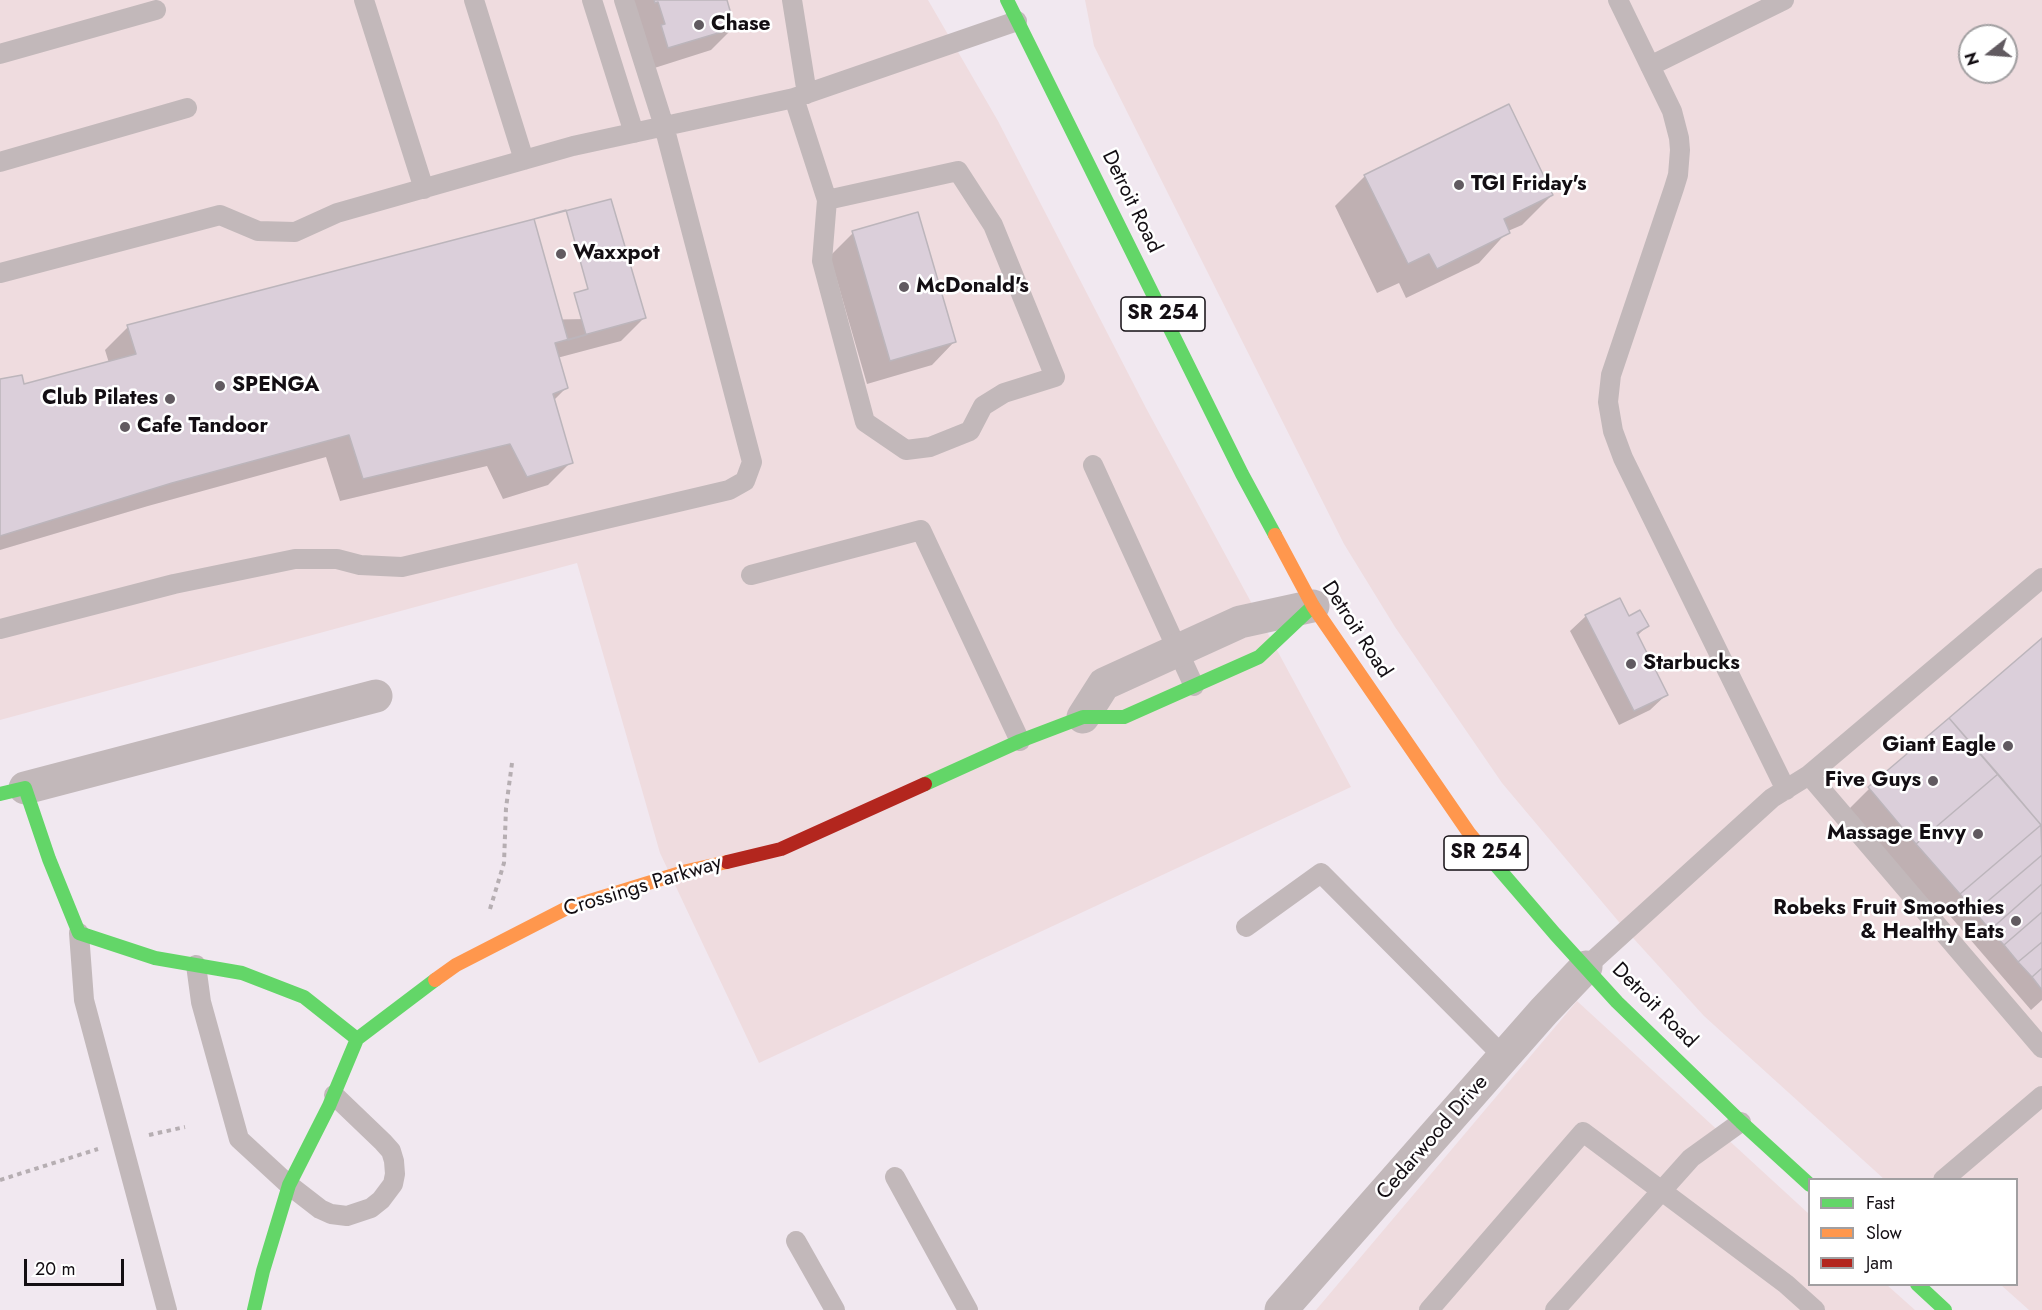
<!DOCTYPE html>
<html>
<head>
<meta charset="utf-8">
<style>
  body { margin:0 }
  #map { position:relative; width:2042px; height:1310px; overflow:hidden; background:#f1e8f0; font-family:Jost,sans-serif }
  canvas { display:block }
  .legend { position:absolute; left:1808px; top:1178px; width:210px; height:108px; box-sizing:border-box; background:#fff; border:2px solid #a19fa1; margin:0; padding:8px 10px; list-style:none; font-size:18px; color:#130e13 }
  .legend li { display:flex; align-items:center; gap:12px; height:30px }
  .legend b { width:30px; border:2px solid #a19fa1 }
  .north { position:absolute; left:1958px; top:24px; width:60px; height:60px; box-sizing:border-box; background:#fff; border:2px solid #a19fa1; border-radius:50%; rotate:253deg; font-size:16px; font-weight:700; line-height:24px; text-align:center; color:#130e13 }
  .north::after { content:''; display:block; margin:auto; width:21px; height:27px; background:#615a60; clip-path:polygon(50% 0,100% 100%,50% 72%,0 100%) }
  .scale { position:absolute; left:24px; top:1259px; width:100px; height:27px; box-sizing:border-box; border:3px solid #130e13; border-top:0; padding-left:8px; font-size:18px; line-height:21px; white-space:nowrap; color:#130e13; -webkit-text-stroke:4px #fff; paint-order:stroke }
</style>
</head>
<body>
<div id="map">
<canvas width="2042" height="1310"></canvas>
<ul class="legend">
<li><b style="height:8px;background:#63d668"></b>Fast</li>
<li><b style="height:8px;background:#ff974d"></b>Slow</li>
<li><b style="height:8px;background:#b3261e"></b>Jam</li>
</ul>
<div class="north">N</div>
<div class="scale">20 m</div>
</div>
<script>
const context = document.querySelector('canvas').getContext('2d');
context.lineJoin = 'round';
function fill(path, color) { context.fillStyle = color; context.fill(path, 'evenodd'); }
const toPath = rows => new Path2D(rows.map(r => 'M' + r).join(''));
function trace(path, color, width, dash) { context.strokeStyle = color; context.lineWidth = width; context.lineCap = dash ? 'butt' : 'round'; context.setLineDash(dash || []); context.stroke(path); }
function label(font, color, halo, rows, align = 'center') {
  context.font = font + ' Jost,sans-serif'; context.lineWidth = 5; context.setLineDash([]); context.textBaseline = 'middle'; context.strokeStyle = halo; context.fillStyle = color; for (const [text, x, y, turn = 0] of rows) {
    context.save(); context.translate(x, y); context.rotate((+turn || 0) * Math.PI / 180); context.textAlign = isNaN(turn) ? turn : align; if (halo) context.strokeText(text, 0, 0); context.fillText(text, 0, 0); context.restore();
  }
}
const commercial = toPath([
  [0,0,928,0,998,121,1146,408,1351,787,759,1063,660,853,577,563,0,720],
  [1085,0,2042,0,2042,1310,2029,1310,2001,1285,2016,1284,2016,1180,1884,1179,1704,1016,1624,928,1502,783,1395,627,1344,544,1094,46],
  [1970,36,2006,36,2006,72,1970,72],
  [1577,1001,1809,1214,1810,1284,1887,1285,1915,1310,1316,1310]
]);
const shadow = toPath([
  [625,0,725,0,734,27,711,50,645,71],
  [1365,176,1552,195,1522,225,1508,231,1479,263,1406,298,1399,283,1377,293,1335,206],
  [853,233,955,341,932,365,867,384,830,256],
  [644,318,621,341,557,358,566,388,553,401,571,462,548,485,503,499,487,466,340,501,326,457,148,506,0,550,0,382,23,386,109,363,105,350,128,327],
  [1586,616,1629,618,1647,626,1637,636,1666,695,1650,710,1619,725,1570,631],
  [2042,640,2042,1000,2031,1010,1944,909,1936,916,1846,812,1869,789]
]);
const building = toPath([
  [654,0,727,0,735,28,668,48,661,25,665,24,658,2,655,3,654,0],
  [1509,104,1553,195,1504,219,1510,233,1437,269,1429,254,1408,264,1364,175,1509,104],
  [611,199,646,318,555,343,568,388,553,394,573,463,527,477,510,444,363,479,349,435,172,483,0,536,0,379,22,375,24,384,136,354,127,325,611,199],
  [566,210,588,289,574,293,586,335,568,340,534,219,566,210],
  [918,212,956,342,890,361,852,231,918,212],
  [1620,598,1629,616,1640,610,1649,626,1637,633,1668,695,1634,711,1585,615,1620,598],
  [2042,638,2042,826,1949,718,2042,638],
  [1949,718,1998,774,1916,844,1868,787,1949,718],
  [1998,774,2041,825,1960,894,1916,844,1998,774],
  [2041,825,2042,855,1975,912,1960,894,2041,825],
  [2042,855,2042,884,1990,930,1975,912,2042,855],
  [2042,884,2042,912,2004,945,1990,930,2042,884],
  [2042,912,2042,942,2018,962,2004,945,2042,912],
  [2042,942,2042,968,2032,977,2018,962,2042,942],
  [2042,968,2042,990,2032,977,2042,968]
]);
const path = toPath([
  [490,909,504,863,506,808,512,763],
  [149,1135,185,1127],
  [0,1180,98,1149]
]);
const lane = toPath([
  [364,0,424,189],
  [474,0,524,160],
  [592,0,634,133],
  [792,0,807,94],
  [1618,0,1672,111,1679,138,1680,150,1678,175,1674,188,1611,375,1608,402,1613,431,1623,458,1786,790],
  [0,54,156,10],
  [1650,66,1784,0],
  [794,98,827,200,822,261,865,422,906,450,930,447,970,431,983,406,1004,393,1055,377,993,225,958,171,827,200],
  [0,162,187,108],
  [0,273,220,215,258,231,295,232,337,213,573,146,794,98,1017,21],
  [1093,465,1194,686],
  [751,575,921,530,1020,741],
  [0,629,174,584,295,559,337,559,360,565,402,567,729,490,745,481,752,462,664,126,624,0],
  [1809,775,2042,1048],
  [1246,927,1321,873,1504,1057],
  [79,933,84,1000,167,1310],
  [196,965,201,1002,239,1139,289,1185,320,1209,331,1214,347,1216,371,1208,381,1200,393,1184,395,1174,394,1161,391,1151,383,1142,334,1095],
  [1586,967,1772,798,1809,775,2042,578],
  [895,1177,968,1310],
  [1943,1180,2042,1096],
  [796,1241,835,1310],
  [1429,1310,1583,1132,1786,1284,1815,1310],
  [1555,1310,1691,1158,1741,1122]
]);
const street = toPath([
  [1083,717,1104,684,1240,622,1313,606],
  [25,788,376,696],
  [1281,1310,1544,1011,1586,967]
]);
const fast = toPath([
  [1007,0,1242,474,1275,535],
  [925,784,1020,741,1083,717,1124,717,1259,657,1313,606],
  [0,794,25,788,49,859,79,933,155,958,242,973,304,997,357,1039],
  [1493,862,1555,934,1617,1002,1741,1122,1810,1185],
  [1917,1284,1945,1310],
  [254,1310,263,1271,289,1185,329,1106,357,1039,435,980]
]);
const slow = toPath([
  [1275,535,1313,606,1469,833,1493,862],
  [435,980,456,965,567,908,687,871,727,862]
]);
const jam = toPath([
  [727,862,781,849,925,784]
]);
const markers = [
  [699,25,6,"#615a60"],
  [1459,185,6,"#615a60"],
  [561,254,6,"#615a60"],
  [904,287,6,"#615a60"],
  [220,386,6,"#615a60"],
  [170,399,6,"#615a60"],
  [125,427,6,"#615a60"],
  [1631,664,6,"#615a60"],
  [2008,746,6,"#615a60"],
  [1933,781,6,"#615a60"],
  [1978,834,6,"#615a60"],
  [2016,921,6,"#615a60"]
];
const shields = [
  [1163,314,84],
  [1486,853,84]
];
const shieldNames = [
  ["SR 254",1163,314],
  ["SR 254",1486,853]
];
const poiNames = [
  ["Chase",711,25],
  ["TGI Friday's",1471,185],
  ["Waxxpot",573,254],
  ["McDonald's",916,287],
  ["SPENGA",232,386],
  ["Club Pilates",158,399,"right"],
  ["Cafe Tandoor",137,427],
  ["Starbucks",1643,664],
  ["Giant Eagle",1996,746,"right"],
  ["Five Guys",1921,781,"right"],
  ["Massage Envy",1966,834,"right"],
  ["Robeks Fruit Smoothies",2004,909,"right"],
  ["& Healthy Eats",2004,933,"right"]
];
const streetNames = [
  ["Detroit Road",1131,202,64],
  ["Detroit Road",1356,630,57],
  ["Crossings Parkway",643,887,-17],
  ["Detroit Road",1654,1006,45],
  ["Cedarwood Drive",1433,1138,-49]
];
fill(commercial, '#efdcdf');
fill(shadow, '#0003');
fill(building, '#dbcfda');
trace(building, '#bcb5bb', 1.5);
trace(path, '#b6aeb2', 4, [4.5, 4.5]);
trace(lane, '#c2b8ba', 20);
trace(street, '#c2b8ba', 33);
trace(fast, '#63d668', 14);
trace(slow, '#ff974d', 14);
trace(jam, '#b3261e', 14);
for (const [x, y, r, color] of markers) { const dot = new Path2D(); dot.arc(x, y, r, 0, 2 * Math.PI); context.fillStyle = color; context.fill(dot); trace(dot, '#fff', 2); }
for (const [x, y, w] of shields) { const box = new Path2D(); box.roundRect(x - w / 2, y - 17, w, 34, 4.5); context.fillStyle = '#fff'; context.fill(box); trace(box, '#130e13', 1.5); }
label('bold 20px', '#130e13', null, shieldNames);
label('bold 21px', '#130e13', '#fff', poiNames, 'left');
label('21px', '#130e13', '#fff', streetNames);
</script>
</body>
</html>
